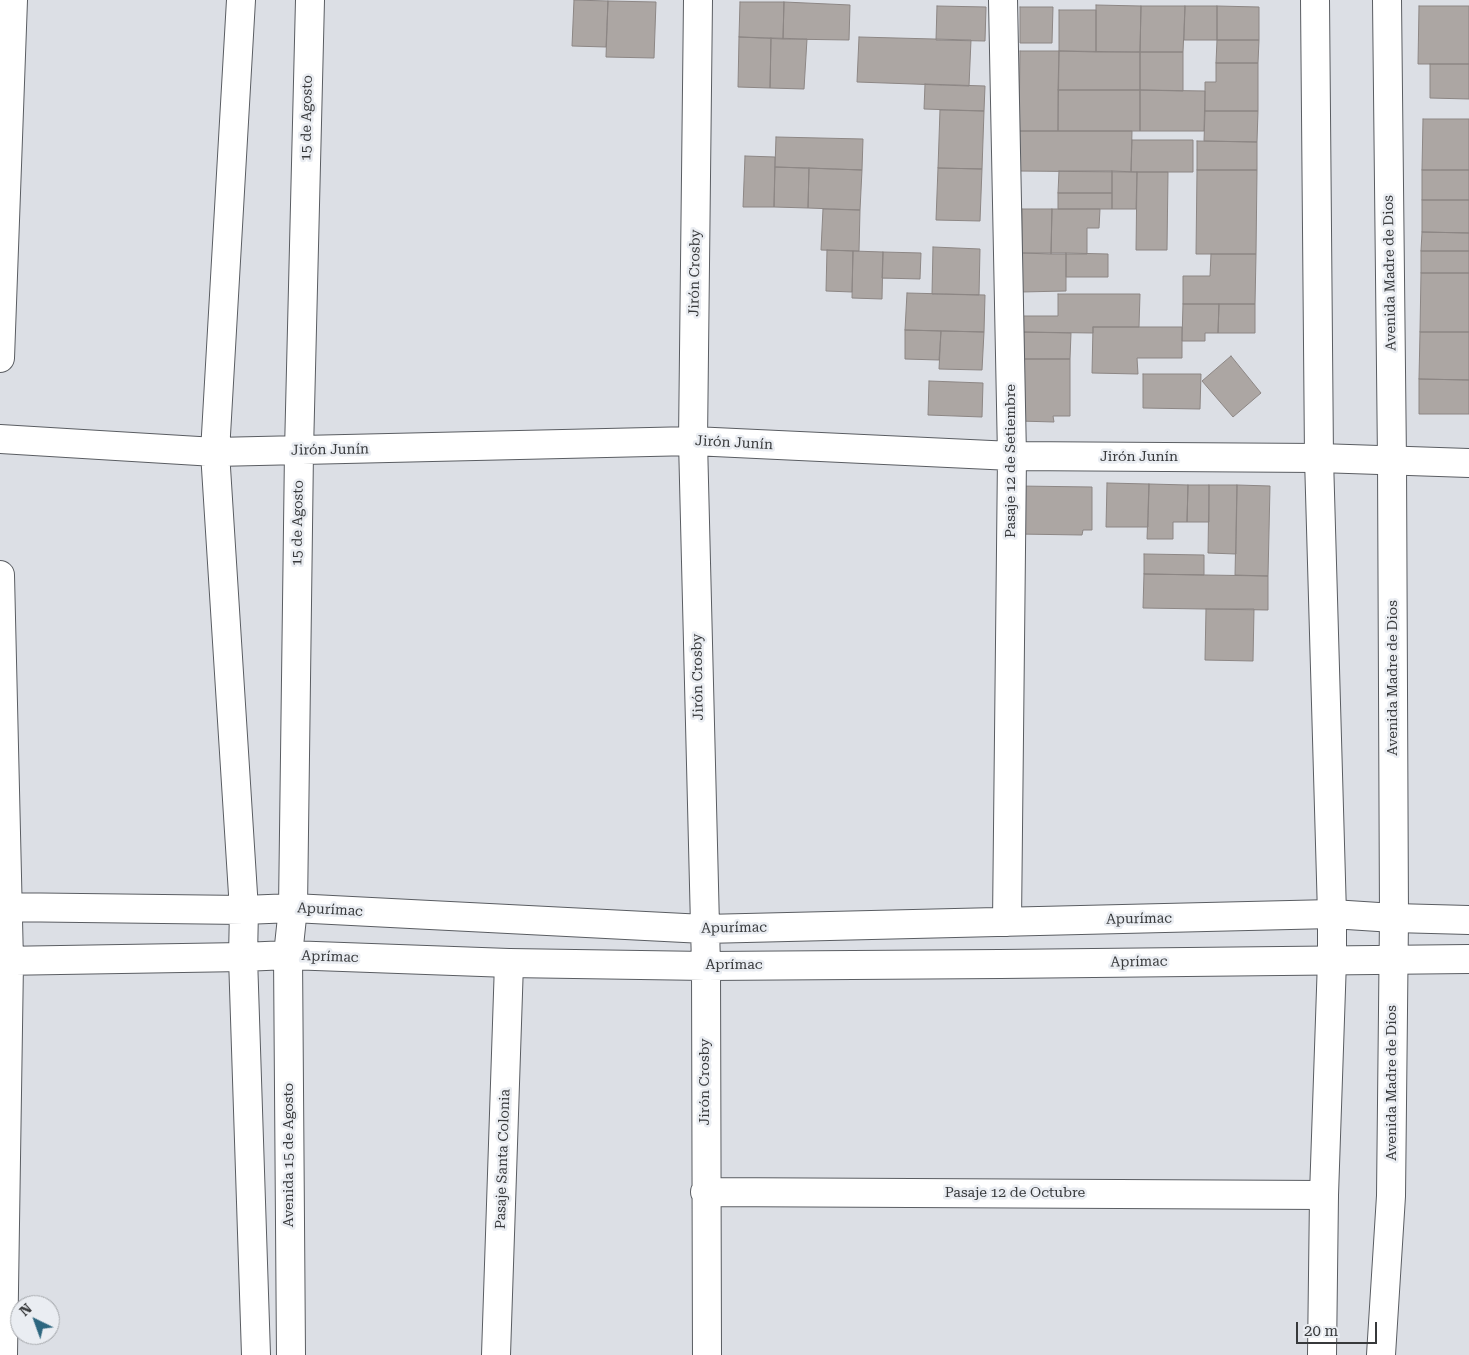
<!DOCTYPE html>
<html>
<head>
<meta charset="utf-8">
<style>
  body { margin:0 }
  #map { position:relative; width:1469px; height:1355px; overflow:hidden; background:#dcdfe5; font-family:"Roboto Serif",serif }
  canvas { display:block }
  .north { position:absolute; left:10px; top:1295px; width:50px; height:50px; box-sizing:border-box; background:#eaedf2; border:1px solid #a2a5a9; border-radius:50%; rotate:318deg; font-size:14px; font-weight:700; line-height:20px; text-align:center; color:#37393b }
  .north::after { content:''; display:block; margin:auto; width:18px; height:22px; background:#2d667f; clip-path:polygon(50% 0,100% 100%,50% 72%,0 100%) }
  .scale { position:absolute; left:1296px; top:1322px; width:81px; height:22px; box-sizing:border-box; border:2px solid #37393b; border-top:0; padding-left:6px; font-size:15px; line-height:18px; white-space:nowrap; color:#37393b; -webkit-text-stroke:4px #eaedf2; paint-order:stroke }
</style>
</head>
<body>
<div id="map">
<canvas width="1469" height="1355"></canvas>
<div class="north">N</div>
<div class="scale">20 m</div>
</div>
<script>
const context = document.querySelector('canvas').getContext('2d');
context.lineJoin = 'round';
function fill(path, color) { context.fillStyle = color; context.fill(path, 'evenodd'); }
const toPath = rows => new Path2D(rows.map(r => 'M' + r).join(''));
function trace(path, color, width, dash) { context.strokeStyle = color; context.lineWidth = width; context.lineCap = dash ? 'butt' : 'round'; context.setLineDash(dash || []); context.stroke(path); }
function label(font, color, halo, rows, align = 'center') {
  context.font = font + ' "Roboto Serif",serif'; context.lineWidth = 5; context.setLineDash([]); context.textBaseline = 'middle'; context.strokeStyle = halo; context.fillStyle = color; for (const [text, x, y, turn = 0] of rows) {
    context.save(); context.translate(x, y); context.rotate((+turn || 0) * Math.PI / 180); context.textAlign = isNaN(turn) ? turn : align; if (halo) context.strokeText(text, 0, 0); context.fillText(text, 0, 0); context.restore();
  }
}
const building = toPath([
  [574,0,608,1,606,47,572,46,574,0],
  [608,1,656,2,654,58,606,57,608,1],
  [740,2,784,2,783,39,739,37,740,2],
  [784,2,850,5,849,40,783,39,784,2],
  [1096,5,1141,6,1140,52,1096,52,1096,5],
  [937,6,986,7,985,41,936,40,937,6],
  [1141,6,1185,6,1183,52,1140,52,1141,6],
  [1185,6,1217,6,1217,40,1184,40,1185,6],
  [1217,6,1259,7,1259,40,1217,40,1217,6],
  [1419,6,1469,6,1469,64,1418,64,1419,6],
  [1020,7,1053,7,1052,43,1020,43,1020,7],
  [1059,10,1096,10,1096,52,1059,51,1059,10],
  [739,37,771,38,770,88,738,87,739,37],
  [859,37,971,40,969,86,857,82,859,37],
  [771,38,807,39,804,89,770,88,771,38],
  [1217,40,1259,40,1258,63,1216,63,1217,40],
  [1020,51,1059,51,1058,131,1019,131,1020,51],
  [1059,51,1140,52,1140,90,1058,90,1059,51],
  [1140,52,1183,52,1183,91,1140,90,1140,52],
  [1216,63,1258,63,1258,111,1205,111,1205,82,1216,82,1216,63],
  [1430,64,1469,64,1469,99,1430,98,1430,64],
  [925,84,985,86,984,111,924,109,925,84],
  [1058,90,1140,90,1140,131,1058,131,1058,90],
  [1140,90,1205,91,1204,131,1140,131,1140,90],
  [940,110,984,111,982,169,938,168,940,110],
  [1205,111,1258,111,1257,142,1204,141,1205,111],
  [1423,119,1469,119,1469,170,1422,170,1423,119],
  [1019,131,1132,131,1131,172,1018,171,1019,131],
  [776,137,863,139,862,170,775,167,776,137],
  [1132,140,1193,140,1193,172,1131,172,1132,140],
  [1197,141,1257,142,1257,170,1197,170,1197,141],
  [745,156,775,157,774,207,743,207,745,156],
  [775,167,809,168,808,208,774,207,775,167],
  [809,168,862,170,860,210,808,208,809,168],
  [938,168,982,169,980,221,936,220,938,168],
  [1197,170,1257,170,1256,254,1196,254,1197,170],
  [1422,170,1469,170,1469,200,1422,200,1422,170],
  [1059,171,1112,171,1112,193,1058,193,1059,171],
  [1112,171,1137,172,1136,209,1112,209,1112,171],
  [1137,172,1168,172,1167,250,1136,250,1137,172],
  [1058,193,1112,193,1112,209,1058,209,1058,193],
  [1422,200,1469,200,1469,233,1422,232,1422,200],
  [823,209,860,210,859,251,821,250,823,209],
  [1022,209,1052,209,1051,254,1022,253,1022,209],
  [1052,209,1100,209,1099,228,1087,228,1087,254,1051,254,1052,209],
  [1422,232,1469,233,1469,251,1421,251,1422,232],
  [933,247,980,249,979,295,932,294,933,247],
  [827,250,853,251,852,292,826,291,827,250],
  [853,251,883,252,882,299,852,298,853,251],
  [1421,251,1469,251,1469,273,1421,273,1421,251],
  [883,252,921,253,920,279,882,278,883,252],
  [1022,253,1066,253,1066,291,1021,292,1022,253],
  [1066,253,1108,254,1108,277,1066,277,1066,253],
  [1211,254,1256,254,1255,304,1183,304,1183,276,1210,276,1211,254],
  [1421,273,1469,273,1469,332,1420,332,1421,273],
  [907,293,985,295,984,332,905,330,907,293],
  [1058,294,1140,294,1139,327,1093,327,1093,333,1020,332,1020,316,1058,316,1058,294],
  [1183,304,1219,304,1218,333,1205,333,1205,341,1182,341,1183,304],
  [1219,304,1255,304,1255,333,1218,333,1219,304],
  [1093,327,1182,327,1182,358,1137,358,1138,374,1092,373,1093,327],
  [905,330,941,331,939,360,905,359,905,330],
  [941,331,984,332,982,370,939,369,941,331],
  [1020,332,1071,333,1070,359,1020,359,1020,332],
  [1420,332,1469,332,1469,380,1419,379,1420,332],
  [1231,356,1261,393,1233,417,1202,381,1231,356],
  [1020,359,1070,359,1070,416,1053,416,1054,422,1019,421,1020,359],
  [1143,374,1201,374,1200,409,1143,408,1143,374],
  [1419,379,1469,380,1469,414,1419,414,1419,379],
  [929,381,983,383,982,417,928,415,929,381],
  [1107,483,1149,484,1148,527,1106,527,1107,483],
  [1149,484,1188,485,1187,522,1173,522,1173,539,1147,539,1149,484],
  [1188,485,1209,485,1209,522,1187,522,1188,485],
  [1209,485,1237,485,1236,554,1208,553,1209,485],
  [1237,485,1270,486,1268,576,1235,575,1237,485],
  [1018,486,1092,487,1092,530,1083,530,1082,535,1017,534,1018,486],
  [1144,554,1204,555,1204,575,1144,574,1144,554],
  [1144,574,1268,576,1268,610,1143,608,1144,574],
  [1206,609,1254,609,1253,661,1205,660,1206,609]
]);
const minor = toPath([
  [241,0,215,452,244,910,243,957,256,1355],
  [698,0,693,441,706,966,707,1355],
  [1003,0,1012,456,1007,922],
  [0,358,13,0],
  [0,439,215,452,693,441,1012,456,1319,458,1469,463],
  [0,575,9,962,3,1355],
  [0,907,244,910,293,908,704,929,1332,914,1394,918,1469,920],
  [0,961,243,957,288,955,509,963,706,966,1000,964,1469,959],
  [705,1192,1324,1195],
  [291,1355,288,955,293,908,299,451,310,0],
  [496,1355,509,963]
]);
const major = toPath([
  [1315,0,1319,458,1332,914,1332,960,1324,1195,1322,1355],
  [1381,1355,1391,1196,1394,918,1392,461,1387,0]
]);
const streetNames = [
  ["15 de Agosto",307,118,-89],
  ["Jirón Crosby",695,273,-89],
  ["Avenida Madre de Dios",1390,273,-91],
  ["Jirón Junín",734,443,3],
  ["Jirón Junín",330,450,-1],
  ["Jirón Junín",1139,457],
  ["Pasaje 12 de Setiembre",1011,461,-90],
  ["15 de Agosto",298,523,-89],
  ["Jirón Crosby",698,677,-91],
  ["Avenida Madre de Dios",1393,678,-90],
  ["Apurímac",330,910,3],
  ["Apurímac",1139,919,-1],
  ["Apurímac",734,928,-1],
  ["Aprímac",330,957,2],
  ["Aprímac",1139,962,-1],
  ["Aprímac",734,965],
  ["Jirón Crosby",705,1082,-90],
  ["Avenida Madre de Dios",1392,1083,-90],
  ["Avenida 15 de Agosto",289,1155,-90],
  ["Pasaje Santa Colonia",503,1159,-88],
  ["Pasaje 12 de Octubre",1015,1193]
];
fill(building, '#aca6a3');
trace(building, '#8c8684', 1);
trace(minor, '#5a5d62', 30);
trace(major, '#5a5d62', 30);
trace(minor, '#fff', 28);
trace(major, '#fff', 28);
label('14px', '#37393b', '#eaedf2', streetNames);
</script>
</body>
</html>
